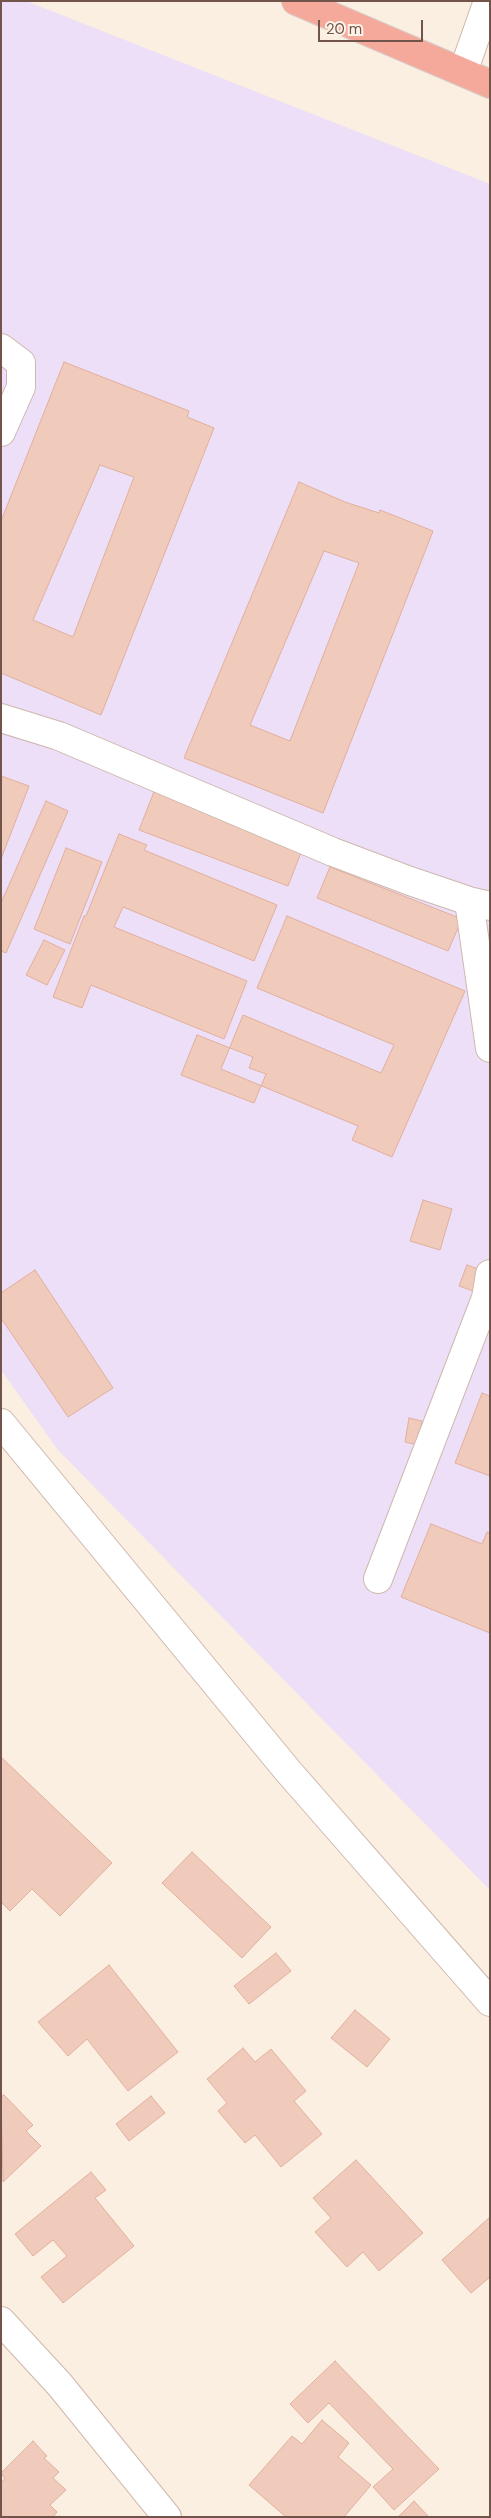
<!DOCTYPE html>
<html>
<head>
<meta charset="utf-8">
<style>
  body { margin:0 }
  #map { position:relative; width:491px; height:2518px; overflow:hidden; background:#fbefe2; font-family:"DM Sans",sans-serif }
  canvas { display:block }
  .frame { position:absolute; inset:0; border:2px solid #72544a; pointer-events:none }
  .scale { position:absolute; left:318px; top:20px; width:105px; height:22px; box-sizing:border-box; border:2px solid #72544a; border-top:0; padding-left:6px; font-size:15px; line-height:18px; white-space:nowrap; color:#72544a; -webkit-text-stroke:4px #fef3e8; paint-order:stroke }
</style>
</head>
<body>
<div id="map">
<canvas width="491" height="2518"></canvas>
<div class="frame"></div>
<div class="scale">20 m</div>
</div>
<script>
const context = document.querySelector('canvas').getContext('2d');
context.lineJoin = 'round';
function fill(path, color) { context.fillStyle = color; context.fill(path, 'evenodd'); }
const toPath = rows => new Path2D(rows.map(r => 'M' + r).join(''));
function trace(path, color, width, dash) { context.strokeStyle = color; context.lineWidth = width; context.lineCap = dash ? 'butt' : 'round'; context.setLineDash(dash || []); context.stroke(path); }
const education = toPath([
  [1,1,26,1,490,184,490,1890,58,1450,1,1370]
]);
const building = toPath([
  [64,362,189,411,187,417,214,428,101,715,1,673,1,521,64,362],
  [100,465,134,477,73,637,33,620,100,465],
  [299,482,345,502,379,513,380,510,433,531,323,813,184,758,299,482],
  [324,551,359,563,290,741,250,725,324,551],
  [1,776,29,786,1,859,1,776],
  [155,789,304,845,288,886,139,830,155,789],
  [46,801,68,811,6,953,1,951,1,903,46,801],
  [119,834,147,845,144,850,277,905,254,961,123,907,114,927,247,981,224,1039,91,985,82,1008,53,997,84,916,86,916,119,834],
  [66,848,102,862,70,944,34,929,66,848],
  [330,867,462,919,448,951,317,898,330,867],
  [287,916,465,991,392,1157,352,1140,358,1126,221,1069,243,1015,381,1073,394,1045,257,988,287,916],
  [44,940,65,950,47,985,26,975,44,940],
  [197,1035,253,1057,249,1068,266,1074,254,1103,181,1075,197,1035],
  [423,1200,452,1209,440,1250,410,1241,423,1200],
  [467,1265,481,1270,473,1291,459,1286,467,1265],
  [35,1270,113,1388,68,1417,1,1318,1,1293,35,1270],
  [482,1393,490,1396,490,1476,455,1463,482,1393],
  [409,1418,422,1421,418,1445,405,1442,409,1418],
  [431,1524,482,1544,487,1532,490,1533,490,1633,401,1597,431,1524],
  [1,1757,112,1863,60,1916,32,1889,10,1911,1,1902,1,1757],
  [192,1852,271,1927,242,1958,162,1883,192,1852],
  [276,1953,291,1971,249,2004,234,1986,276,1953],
  [109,1965,178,2052,128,2091,87,2039,68,2056,38,2022,109,1965],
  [355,2010,390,2039,367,2067,331,2038,355,2010],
  [243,2048,255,2062,271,2049,306,2091,294,2101,322,2134,281,2167,255,2135,245,2143,218,2111,227,2103,207,2079,243,2048],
  [4,2095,33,2125,26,2131,41,2146,3,2182,1,2097,4,2095],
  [151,2096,165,2113,129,2141,116,2124,151,2096],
  [356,2160,423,2233,379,2271,363,2252,347,2267,315,2232,331,2218,313,2198,356,2160],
  [91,2172,106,2190,95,2198,134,2246,63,2303,41,2277,67,2256,53,2240,33,2256,15,2234,91,2172],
  [490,2217,490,2277,471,2293,442,2260,490,2217],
  [335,2361,439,2469,394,2510,373,2487,393,2469,329,2403,308,2423,290,2404,335,2361],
  [322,2420,349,2443,338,2457,371,2485,344,2517,286,2517,249,2485,292,2436,302,2444,322,2420],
  [33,2441,47,2456,44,2458,59,2472,53,2478,66,2490,50,2505,57,2512,53,2517,1,2517,1,2482,5,2479,1,2473,33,2441],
  [414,2501,429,2517,398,2517,414,2501]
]);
const minor = toPath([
  [463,72,488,1],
  [1,348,21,363,21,387,1,432],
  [1,718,59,736,333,852,410,881,469,901,490,906],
  [469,901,490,1048],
  [1,1423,288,1771,490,2002],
  [378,1579,486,1298,490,1274],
  [1,2321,60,2385,167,2517]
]);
const highway = toPath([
  [296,1,490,84]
]);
fill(education, '#ecdff7');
fill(building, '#f0cbbb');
trace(building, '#e2af9c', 1);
trace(minor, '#ceb8ad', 30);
trace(highway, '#d8cfcc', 30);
trace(minor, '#fff', 28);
trace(highway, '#f4a99b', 28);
</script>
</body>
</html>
